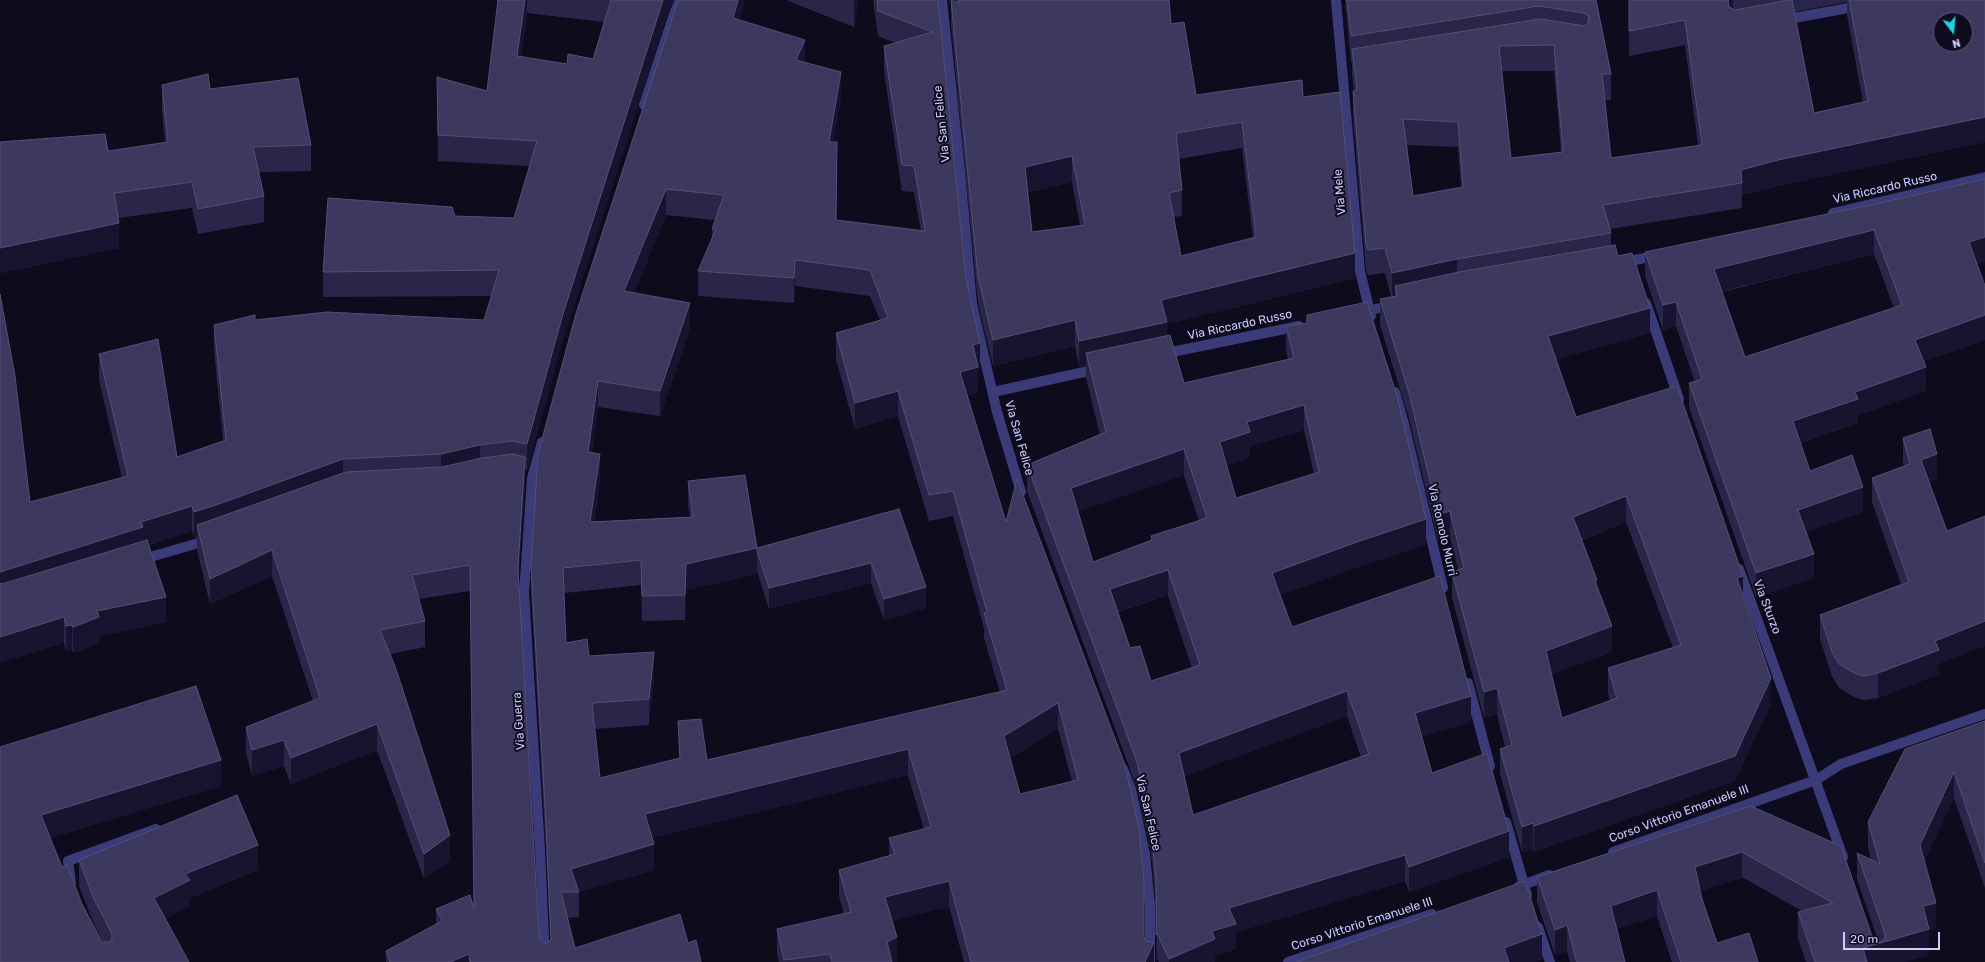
<!DOCTYPE html>
<html>
<head>
<meta charset="utf-8">
<style>
  body { margin:0 }
  #map { position:relative; width:1985px; height:962px; overflow:hidden; background:#0e0c1c; font-family:Rubik,sans-serif }
  canvas { display:block }
  .north { position:absolute; left:1933px; top:12px; width:40px; height:40px; box-sizing:border-box; background:#0e0c1c; border:1px solid #5a5876; border-radius:50%; rotate:164deg; font-size:11px; font-weight:700; line-height:16px; text-align:center; color:#cdcafc }
  .north::after { content:''; display:block; margin:auto; width:14px; height:18px; background:#0edae4; clip-path:polygon(50% 0,100% 100%,50% 72%,0 100%) }
  .scale { position:absolute; left:1843px; top:932px; width:97px; height:18px; box-sizing:border-box; border:2px solid #cdcafc; border-top:0; padding-left:5px; font-size:12px; line-height:14px; white-space:nowrap; color:#cdcafc; -webkit-text-stroke:3px #0e0c1c; paint-order:stroke }
</style>
</head>
<body>
<div id="map">
<canvas width="1985" height="962"></canvas>
<div class="north">N</div>
<div class="scale">20 m</div>
</div>
<script>
const context = document.querySelector('canvas').getContext('2d');
context.lineJoin = 'round';
const toPath = rows => new Path2D(rows.map(r => 'M' + r).join(''));
function trace(path, color, width, dash) { context.strokeStyle = color; context.lineWidth = width; context.lineCap = dash ? 'butt' : 'round'; context.setLineDash(dash || []); context.stroke(path); }
function fill(path, color) { context.fillStyle = color; context.fill(path, 'evenodd'); }
function label(font, color, halo, rows, align = 'center') {
  context.font = font + ' Rubik,sans-serif'; context.lineWidth = 4; context.setLineDash([]); context.textBaseline = 'middle'; context.strokeStyle = halo; context.fillStyle = color; for (const [text, x, y, turn = 0] of rows) {
    context.save(); context.translate(x, y); context.rotate((+turn || 0) * Math.PI / 180); context.textAlign = isNaN(turn) ? turn : align; if (halo) context.strokeText(text, 0, 0); context.fillText(text, 0, 0); context.restore();
  }
}
const minor = toPath([
  [942,0,960,171,972,304,997,412,1021,492],
  [1336,0,1360,271,1371,316],
  [1783,20,1859,6],
  [644,105,674,14,680,0],
  [1833,213,1985,177],
  [1621,263,1658,255],
  [1646,303,1679,399],
  [1358,313,1393,305],
  [1162,354,1299,326],
  [993,392,1098,369],
  [1395,392,1403,420,1443,588],
  [542,442,532,478,524,593,540,850,545,962],
  [140,560,209,540],
  [1739,569,1843,857],
  [1468,683,1490,766],
  [1123,769,1131,789,1145,854,1150,906,1150,962],
  [1506,822,1527,895],
  [1613,852,1816,780,1841,764,1985,714],
  [71,883,68,861,156,829],
  [1518,887,1549,875],
  [1538,927,1550,962],
  [1288,962,1432,914]
]);
const wall = toPath([
  [498,0,674,0,668,12,563,339,527,470,525,470,525,483,518,582,539,937,542,942,546,943,550,940,546,850,531,593,531,567,678,0,745,0,739,20,805,62,841,97,833,142,837,167,836,220,921,231,914,192,902,191,884,72,884,46,895,43,878,36,873,0,938,0,966,279,980,369,978,370,978,393,967,396,1006,522,1144,937,1154,962,964,962,949,906,892,921,897,962,779,962,777,955,777,929,844,914,839,896,839,870,889,856,889,838,924,829,908,775,652,838,654,870,579,892,579,917,567,918,575,948,688,943,701,962,386,962,386,951,436,924,436,909,474,908,470,591,419,599,425,621,425,647,390,654,450,861,424,879,377,750,291,784,284,766,252,776,246,753,246,727,313,701,272,576,210,604,197,550,197,537,194,538,192,531,149,545,166,622,99,636,99,643,73,653,72,650,66,652,30,502,122,478,99,380,99,354,177,457,223,441,214,351,214,325,255,320,484,320,492,296,323,297,323,272,455,216,514,218,530,166,438,161,437,77,487,91],
  [527,13,604,22,593,59,567,64,521,57],
  [666,215,715,220,712,229,712,239,698,271,698,296,794,303,795,286,870,296,880,320,836,333,836,359,855,429,898,416,929,521,953,516,984,628,984,638,1000,692,707,760,678,721,679,758,600,778,595,729,649,725,654,678,589,656,566,643,564,593,641,585,642,621,685,620,686,590,757,574,757,571,769,609,871,583,884,620,926,608,899,509,757,548,688,481,688,506,690,517,594,522,600,479,592,452,598,407,660,416,690,329,634,293],
  [1058,729,1072,781,1020,794,1010,758],
  [786,0,858,0,854,27],
  [951,0,956,2,956,0,1169,0,1171,24,1196,95,1303,97,1355,278,1167,324,1167,336,1184,383,1288,359,1286,351,1286,326,1307,323,1307,315,1426,545,1357,567,1280,595,1292,627,1471,722,1422,736,1432,773,1509,857,1409,892,1405,881,1236,932,1236,949,1215,955,1215,962,1159,962,1157,958,1156,961,1156,905,1151,853,1137,788,1027,491,1027,465,1100,435,1086,378,1086,365,1079,367,1075,346,993,366,978,303,951,25],
  [1242,148,1253,238,1181,256,1174,217,1182,216,1182,190,1179,159],
  [1072,182,1080,225,1032,232,1028,192],
  [1304,430,1314,474,1236,498,1227,465,1250,457,1250,446],
  [1184,475,1199,521,1151,536,1151,540,1093,562,1078,511],
  [1168,595,1192,668,1151,681,1130,648,1118,612],
  [1347,716,1361,757,1193,815,1184,776],
  [1345,0,1596,0,1611,74,1611,100,1605,100,1611,158,1698,146,1685,45,1629,56,1629,0,1985,0,1985,142,1778,186,1742,195,1742,208,1610,229,1611,233,1611,246,1618,256,1650,333,1556,359,1576,417,1743,597,1771,703,1735,781,1534,852,1533,849,1522,852,1500,774,1500,749,1505,747,1497,714,1484,718,1452,597,1452,572,1458,570,1450,537,1438,541,1409,418,1380,325,1380,299,1391,297,1385,273,1368,275,1366,270,1353,116,1353,91,1354,91,1352,75,1352,62,1351,62],
  [1847,2,1847,15,1863,102,1814,113,1794,12],
  [1502,71,1554,71,1561,152,1511,158],
  [1407,145,1458,147,1461,187,1413,196],
  [1626,522,1673,648,1608,668,1608,693,1610,701,1562,718,1551,674,1612,652,1597,586,1582,540],
  [162,85,210,89,311,145,311,171,259,172,264,196,264,222,198,234,192,208,118,218,119,248,0,273,0,142,108,151,165,142,162,111],
  [1985,179,1985,261,1977,264,1985,340,1924,361,1926,391,1858,415,1858,423,1800,443,1810,471,1863,512,1806,532,1814,578,1756,597,1689,407,1689,383,1695,382,1676,326,1663,330,1645,276,1645,252,1880,203],
  [1874,254,1894,308,1745,357,1722,292],
  [1903,438,1937,479,1929,481,1947,531,1939,664,1939,674,1878,698,1863,700,1854,697,1839,688,1832,676,1820,639,1820,615,1901,584,1872,502,1872,478,1904,466,1903,463],
  [1985,721,1985,888,1954,798,1924,861,1936,928,1929,930,1929,955,1904,962,1806,962,1798,938,1798,912,1802,911,1742,877,1700,891,1702,899,1717,943,1758,962,1672,962,1657,916,1617,929,1625,962,1570,962,1567,951,1555,955,1537,902,1537,877,1751,806,1873,939,1877,943,1879,943,1857,879,1857,853,1871,860,1868,847,1868,822],
  [0,747,221,786,50,838,62,867,102,942,103,942,94,924,79,886,79,860,258,870,190,898,190,906,165,918,189,962,0,962]
]);
const shadedWall = toPath([
  [525,0,527,0,527,13,517,82,517,56],
  [663,0,674,0,668,12,563,339,527,470,527,444,563,314],
  [738,0,745,0,733,43,733,18],
  [854,0,858,0,854,27],
  [1729,0,1733,0,1733,23,1728,26,1728,1],
  [805,40,805,65,796,60],
  [841,72,841,97,829,167,829,142],
  [1985,117,1985,142,1778,186,1742,195,1742,183,1741,170,1778,160],
  [837,142,837,167,836,246,836,220],
  [1072,156,1072,182,1025,192,1025,167],
  [666,189,666,215,624,317,624,291],
  [119,223,119,248,0,273,0,248],
  [1874,230,1874,254,1714,293,1714,269],
  [1985,237,1985,261,1969,266,1969,242],
  [1355,253,1355,278,1167,324,1167,348,1086,353,1086,365,1079,367,1079,341,1161,300],
  [1457,259,1457,285,1397,296,1395,286,1395,298,1392,299,1392,273],
  [795,260,795,286,794,303,794,278],
  [1676,302,1676,326,1663,330,1663,305],
  [690,303,690,329,660,416,660,391],
  [1650,308,1650,333,1548,362,1548,336],
  [1985,315,1985,340,1915,364,1915,340],
  [1075,320,1075,346,993,366,993,340],
  [980,343,980,369,978,370,978,393,960,398,960,372,973,345],
  [1926,367,1926,391,1858,415,1858,423,1793,445,1793,421,1855,392],
  [598,381,598,407,588,478,588,452],
  [898,391,898,416,855,429,855,403],
  [1304,405,1304,430,1250,446,1250,457,1220,468,1220,442,1247,422],
  [480,445,480,471,441,480,441,454],
  [1184,449,1184,475,1071,514,1071,488],
  [600,454,600,479,590,548,590,522],
  [1937,454,1937,479,1921,484,1921,460],
  [525,457,525,483,518,593,518,568],
  [343,459,343,485,197,525,197,537,194,538,194,512],
  [1863,487,1863,512,1798,535,1798,510],
  [1626,496,1626,522,1573,543,1573,517],
  [192,506,192,531,143,547,0,597,0,572,141,522],
  [1450,511,1450,537,1438,541,1438,515],
  [1426,519,1426,545,1357,567,1272,598,1272,573,1357,542],
  [757,548,757,574,686,590,685,620,686,564],
  [272,550,272,576,210,604,210,579],
  [1814,554,1814,578,1756,597,1756,573],
  [871,563,871,583,769,609,769,588],
  [1168,570,1168,595,1110,614,1110,589],
  [1743,576,1743,601,1737,578],
  [926,587,926,608,884,620,884,599],
  [166,597,166,622,99,636,99,643,73,653,73,627,97,611],
  [64,617,64,643,0,663,0,637],
  [1985,621,1985,646,1939,664,1939,674,1878,698,1878,673,1935,641],
  [72,625,72,650,66,652,66,626],
  [1612,626,1612,652,1546,676,1546,651],
  [654,652,654,678,649,725,649,699],
  [1771,678,1771,703,1735,781,1534,852,1534,826],
  [1497,688,1497,714,1484,718,1484,692],
  [1347,691,1347,716,1179,778,1179,753],
  [1471,696,1471,722,1415,739,1415,713],
  [1058,703,1058,729,1004,761,1004,736],
  [377,724,377,750,291,784,291,758],
  [284,740,284,766,252,776,252,750],
  [908,749,908,775,645,840,645,814],
  [221,760,221,786,41,841,41,815],
  [1954,772,1954,798,1920,871,1920,845],
  [1533,823,1533,849,1522,852,1522,827],
  [1509,831,1509,857,1409,892,1409,867],
  [450,835,450,861,424,879,424,854],
  [654,844,654,870,579,892,571,869],
  [258,845,258,870,190,898,190,906,154,924,154,898,185,874],
  [1742,852,1742,877,1695,893,1695,867],
  [1405,855,1405,881,1236,932,1236,949,1215,955,1215,962,1169,962,1169,959,1212,931,1229,908],
  [949,881,949,906,885,923,885,897],
  [1657,890,1657,916,1611,931,1611,906],
  [1936,903,1936,928,1929,930,1929,955,1904,962,1863,962,1863,948,1923,931,1923,906],
  [1567,925,1567,951,1555,955,1555,930],
  [1157,933,1157,958,1156,961,1156,935],
  [1542,934,1542,960,1536,962,1504,962,1504,948],
  [897,937,897,962,887,962,887,942],
  [1154,942,1154,962,1145,962],
  [469,954,469,962,450,962]
]);
const building = toPath([
  [498,0,525,0,517,56,567,64,568,54,593,59,611,0,663,0,563,314,527,444,512,441,480,445,441,454,343,459,216,505,194,512,192,506,141,522,143,527,0,572,0,294,15,376,30,502,128,476,99,354,158,339,177,457,226,440,214,325,255,315,255,320,327,312,484,320,499,270,323,272,328,198,452,207,455,216,514,218,537,141,438,135,437,77,487,91,498,0],
  [678,0,738,0,733,18,805,40,796,60,841,72,829,142,837,142,836,220,925,231,914,166,902,165,884,46,933,32,878,11,877,0,938,0,966,279,980,343,973,345,978,367,960,372,1006,522,1017,479,1125,765,1139,829,1144,881,1144,937,1147,942,1154,942,1145,962,971,962,949,881,885,897,897,937,887,942,892,962,832,962,830,954,784,960,777,929,851,912,839,870,895,854,889,838,931,827,908,749,645,814,654,844,571,869,579,892,561,892,575,948,680,914,688,943,696,940,701,962,470,962,469,954,450,962,390,962,386,951,442,921,436,909,470,895,474,909,470,565,412,575,425,621,380,630,395,666,450,835,424,854,377,724,291,758,284,740,252,750,246,727,320,698,272,550,210,579,197,525,346,472,442,467,482,458,513,454,525,457,518,568,539,937,542,942,546,943,551,940,546,824,531,567,538,454,575,317,678,0],
  [666,189,724,195,712,229,716,229,698,271,794,278,795,260,870,270,888,318,836,333,855,403,898,391,929,495,953,491,987,612,984,613,1007,690,707,760,701,719,678,721,680,758,600,778,592,703,649,699,654,652,589,656,587,639,566,643,563,568,641,560,642,596,685,595,686,564,757,548,745,475,688,481,693,517,590,522,600,454,588,452,598,381,660,391,690,303,624,291,666,189],
  [1058,703,1078,780,1020,794,1004,736,1058,703],
  [951,0,959,3,958,0,1169,0,1171,24,1184,22,1196,95,1302,80,1303,97,1340,92,1355,253,1161,300,1167,322,1079,341,1075,320,993,340,978,277,951,0],
  [1242,122,1256,237,1181,256,1169,193,1182,190,1176,133,1242,122],
  [1072,156,1085,225,1032,232,1025,167,1072,156],
  [1347,0,1596,0,1611,74,1602,74,1611,158,1702,145,1685,20,1629,31,1629,0,1729,0,1728,1,1729,7,1735,10,1789,0,1792,0,1814,113,1868,101,1849,0,1985,0,1985,117,1778,160,1741,170,1742,183,1603,205,1611,233,1457,259,1392,273,1385,248,1368,250,1366,244,1353,91,1357,90,1352,49,1540,19,1585,26,1588,23,1589,17,1584,13,1539,6,1351,36,1347,0],
  [1941,20,1965,20,1965,44,1941,44,1941,20],
  [1554,45,1563,152,1511,158,1499,46,1554,45],
  [1403,119,1458,122,1463,187,1413,196,1403,119],
  [208,74,210,89,298,78,311,145,253,147,264,196,198,209,192,182,114,193,119,223,0,248,0,142,105,134,108,151,168,142,162,85,208,74],
  [1985,179,1985,237,1969,242,1985,286,1985,315,1915,340,1926,367,1855,392,1858,399,1793,421,1810,471,1852,455,1863,487,1798,510,1814,554,1756,573,1689,383,1702,379,1676,302,1663,305,1645,252,1880,203,1985,179],
  [1874,230,1902,305,1745,357,1714,269,1874,230],
  [1615,245,1618,256,1632,253,1650,308,1548,336,1576,417,1677,386,1743,576,1737,578,1771,678,1735,756,1534,826,1533,823,1522,827,1500,749,1512,745,1497,688,1484,692,1452,572,1464,568,1450,511,1438,515,1409,393,1380,299,1397,296,1395,286,1459,272,1615,245],
  [1626,496,1681,645,1608,668,1617,698,1562,718,1546,651,1612,626,1595,581,1597,580,1573,517,1626,496],
  [1367,302,1397,396,1426,519,1357,542,1272,573,1292,627,1440,576,1471,696,1415,713,1432,773,1487,753,1509,831,1409,867,1405,855,1229,908,1236,924,1212,931,1215,939,1169,959,1157,933,1156,935,1156,880,1151,828,1137,762,1027,465,1106,432,1086,353,1170,335,1184,383,1294,358,1286,326,1307,323,1307,315,1367,302],
  [1304,405,1319,472,1236,498,1220,442,1250,432,1247,422,1304,405],
  [1184,449,1207,518,1151,536,1152,540,1093,562,1071,488,1184,449],
  [1168,570,1200,665,1151,681,1140,646,1130,648,1110,589,1168,570],
  [1347,691,1369,754,1193,815,1179,753,1347,691],
  [1930,429,1937,454,1921,460,1947,531,1985,516,1985,621,1935,641,1939,650,1878,673,1863,676,1854,673,1839,664,1832,652,1820,615,1909,582,1872,478,1910,464,1903,438,1930,429],
  [899,509,926,587,884,599,871,563,769,588,757,551,757,548,899,509],
  [147,540,166,597,97,611,99,617,73,627,72,625,66,626,64,617,0,637,0,583,2,584,147,540],
  [196,686,221,760,41,815,62,867,67,865,82,904,102,942,109,942,112,940,112,934,94,899,79,860,237,795,258,845,185,874,190,880,154,898,189,962,0,962,0,747,196,686],
  [1985,721,1985,863,1954,772,1920,845,1936,903,1923,906,1929,929,1863,948,1867,962,1815,962,1798,912,1833,903,1742,852,1695,867,1702,899,1717,943,1749,933,1758,962,1681,962,1657,890,1611,906,1625,962,1577,962,1567,925,1555,930,1537,877,1751,806,1841,846,1873,939,1877,943,1881,942,1885,938,1885,934,1857,853,1880,864,1868,822,1905,749,1985,721],
  [1525,881,1542,934,1504,948,1509,962,1296,962,1525,881]
]);
const streetNames = [
  ["Via San Felice",942,124,-96],
  ["Via Riccardo Russo",1885,188,-13],
  ["Via Mele",1340,192,-95],
  ["Via Riccardo Russo",1240,325,-12],
  ["Via San Felice",1019,438,74],
  ["Via Romolo Murri",1442,530,77],
  ["Via Sturzo",1767,607,69],
  ["Via Guerra",519,721,-94],
  ["Via San Felice",1148,813,77],
  ["Corso Vittorio Emanuele III",1679,814,-20],
  ["Corso Vittorio Emanuele III",1362,924,-18]
];
trace(minor, '#3a3b78', 10);
fill(wall, '#2b2649');
fill(shadedWall, '#18142f');
fill(building, '#3d385d');
trace(building, '#534f76', 1);
label('12px', '#cdcafc', '#0e0c1c', streetNames);
</script>
</body>
</html>
